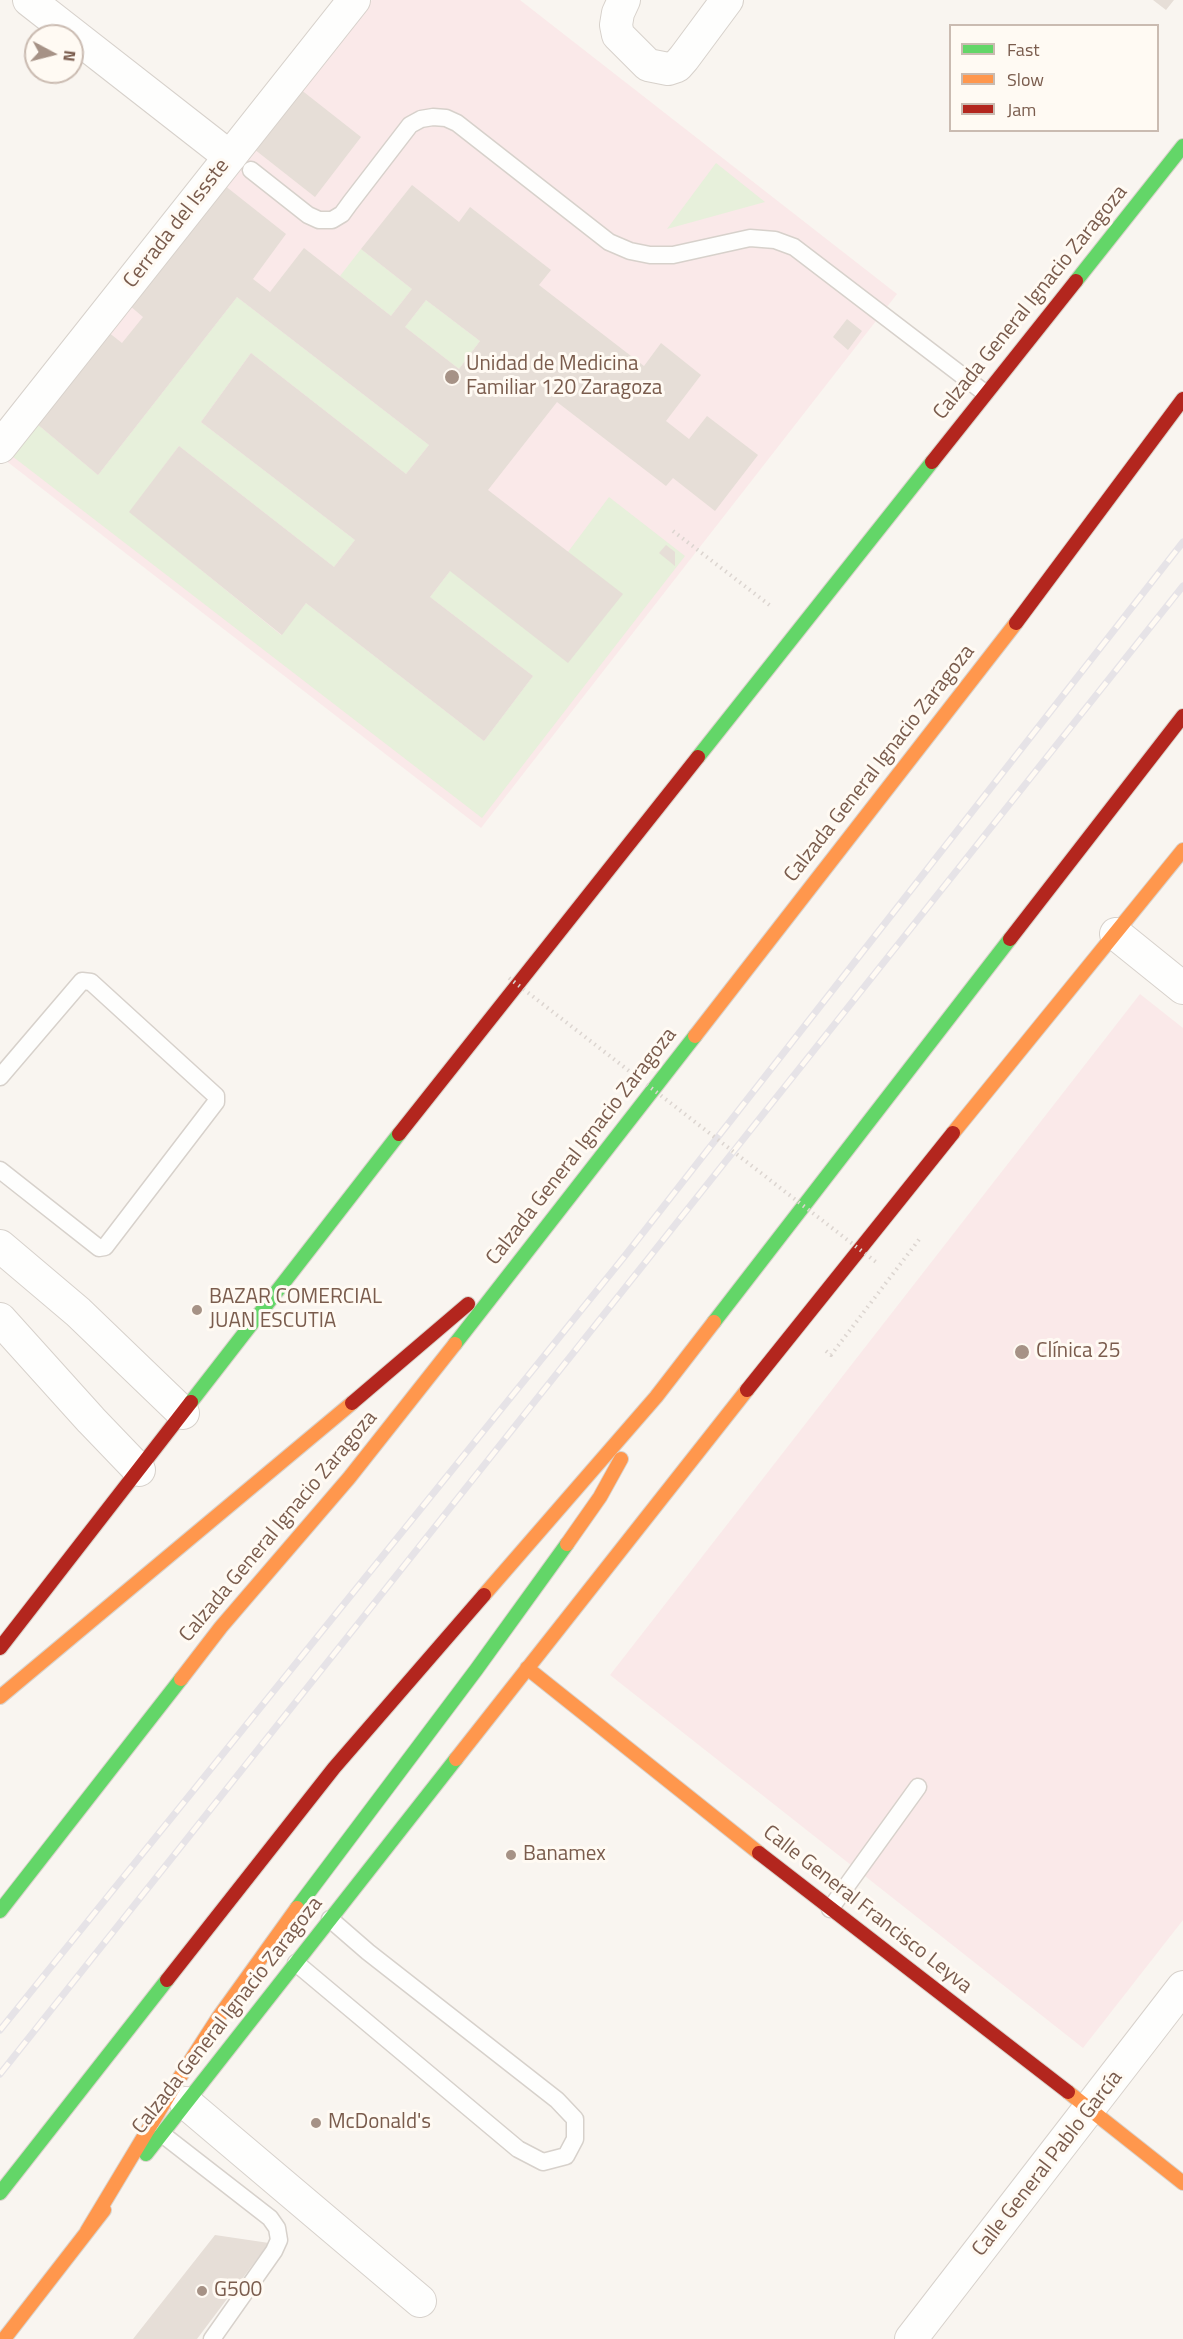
<!DOCTYPE html>
<html>
<head>
<meta charset="utf-8">
<style>
  body { margin:0 }
  #map { position:relative; width:1183px; height:2339px; overflow:hidden; background:#f9f5f0; font-family:"Titillium Web",sans-serif }
  canvas { display:block }
  .legend { position:absolute; left:949px; top:24px; width:210px; height:108px; box-sizing:border-box; background:#fffaf3; border:2px solid #cabbb1; margin:0; padding:8px 10px; list-style:none; font-size:18px; color:#7a5c4d }
  .legend li { display:flex; align-items:center; gap:12px; height:30px }
  .legend b { width:30px; border:2px solid #cabbb1 }
  .north { position:absolute; left:24px; top:24px; width:60px; height:60px; box-sizing:border-box; background:#fffaf3; border:2px solid #cabbb1; border-radius:50%; rotate:97deg; font-size:16px; font-weight:700; line-height:24px; text-align:center; color:#7a5c4d }
  .north::after { content:''; display:block; margin:auto; width:21px; height:27px; background:#a69286; clip-path:polygon(50% 0,100% 100%,50% 72%,0 100%) }
</style>
</head>
<body>
<div id="map">
<canvas width="1183" height="2339"></canvas>
<ul class="legend">
<li><b style="height:8px;background:#63d668"></b>Fast</li>
<li><b style="height:8px;background:#ff974d"></b>Slow</li>
<li><b style="height:8px;background:#b3261e"></b>Jam</li>
</ul>
<div class="north">N</div>
</div>
<script>
const context = document.querySelector('canvas').getContext('2d');
context.lineJoin = 'round';
function fill(path, color) { context.fillStyle = color; context.fill(path, 'evenodd'); }
const toPath = rows => new Path2D(rows.map(r => 'M' + r).join(''));
function trace(path, color, width, dash) { context.strokeStyle = color; context.lineWidth = width; context.lineCap = dash ? 'butt' : 'round'; context.setLineDash(dash || []); context.stroke(path); }
function label(font, color, halo, rows, align = 'center') {
  context.font = font + ' "Titillium Web",sans-serif'; context.lineWidth = 6; context.setLineDash([]); context.textBaseline = 'middle'; context.strokeStyle = halo; context.fillStyle = color; for (const [text, x, y, turn = 0] of rows) {
    context.save(); context.translate(x, y); context.rotate((+turn || 0) * Math.PI / 180); context.textAlign = isNaN(turn) ? turn : align; if (halo) context.strokeText(text, 0, 0); context.fillText(text, 0, 0); context.restore();
  }
}
const medical = toPath([
  [372,0,520,0,897,294,481,828,5,460],
  [1140,994,1183,1028,1183,1920,1083,2048,610,1675]
]);
const green = toPath([
  [716,163,765,202,667,229],
  [361,249,412,289,391,316,340,276],
  [237,297,429,445,406,474,251,353,201,422,355,540,334,567,179,446,130,512,281,635,306,603,484,741,533,676,430,597,450,571,568,552,609,497,685,556,482,818,12,456,36,423,98,475],
  [426,300,480,341,459,369,405,327]
]);
const building = toPath([
  [1153,0,1174,0,1166,10],
  [300,89,361,137,315,197,254,149],
  [224,185,286,234,253,279,270,292,304,248,391,316,412,289,361,249,412,185,459,222,470,207,551,270,539,285,644,366,661,343,701,375,666,421,689,439,707,416,758,455,715,511,673,478,666,486,557,402,488,490,623,594,568,663,450,571,430,597,533,676,484,741,306,603,282,635,129,512,179,446,334,567,355,540,201,422,251,353,406,474,429,445,237,297,98,475,36,423,108,332,122,343,143,317,129,305],
  [426,300,480,341,459,369,405,327],
  [847,319,862,331,848,350,833,337],
  [666,545,675,552,675,566,659,553],
  [215,2235,269,2243,197,2339,133,2339]
]);
const path = toPath([
  [673,531,772,607],
  [826,1351,831,1355,921,1237]
]);
const lane = toPath([
  [251,170,308,215,319,220,332,220,342,214,350,203,410,125,421,119,433,117,446,118,457,123,609,242,630,251,650,255,673,255,750,238,775,240,794,247,985,393],
  [0,1077,82,981,91,982,216,1096,216,1102,105,1247,99,1248,0,1170],
  [830,1909,918,1787],
  [296,1963,518,2149,543,2162,566,2156,575,2139,575,2119,557,2100,368,1952,330,1919],
  [162,2134,270,2218,277,2228,279,2240,274,2251,212,2339]
]);
const street = toPath([
  [29,0,230,157],
  [624,0,618,13,616,25,618,35,648,65,668,69,677,66,684,58,727,0],
  [0,447,354,0],
  [1116,934,1183,988],
  [0,1246,78,1312,183,1413],
  [0,1319,91,1420,139,1470],
  [186,2103,420,2301],
  [911,2339,1183,1987]
]);
const fast = toPath([
  [1076,281,1183,146],
  [698,757,932,462],
  [714,1322,1010,939],
  [455,1344,695,1036],
  [191,1402,399,1134],
  [297,1908,476,1670,567,1544],
  [0,1911,181,1679],
  [146,2154,456,1759],
  [0,2193,167,1980]
]);
const slow = toPath([
  [695,1036,1016,623],
  [953,1133,1183,850],
  [567,1544,600,1497,621,1459],
  [484,1595,656,1397,714,1322],
  [527,1668,759,1853],
  [181,1679,221,1627,349,1478,455,1344],
  [0,1697,352,1403],
  [456,1759,747,1390],
  [1068,2092,1183,2183],
  [87,2231,173,2088,218,2018,297,1908],
  [4,2339,104,2210]
]);
const jam = toPath([
  [932,462,1076,281],
  [1016,623,1183,399],
  [1010,939,1183,716],
  [399,1134,698,757],
  [747,1390,953,1133],
  [352,1403,468,1304],
  [0,1648,191,1402],
  [759,1853,1068,2092],
  [167,1980,334,1768,484,1595]
]);
const rail = toPath([
  [0,2030,624,1257,1183,542],
  [0,2074,1183,586]
]);
const pathBridge = toPath([
  [509,978,876,1262]
]);
const markers = [
  [452,377,8,"#a69286"],
  [197,1310,6,"#a69286"],
  [1022,1352,8,"#a69286"],
  [511,1855,6,"#a69286"],
  [316,2123,6,"#a69286"],
  [202,2291,6,"#a69286"]
];
const streetNames = [
  ["Cerrada del Issste",177,224,-52],
  ["Calzada General Ignacio Zaragoza",1031,303,-51],
  ["Calzada General Ignacio Zaragoza",880,764,-52],
  ["Calzada General Ignacio Zaragoza",582,1147,-52],
  ["Calzada General Ignacio Zaragoza",279,1527,-50],
  ["Calle General Francisco Leyva",867,1910,38],
  ["Calzada General Ignacio Zaragoza",228,2016,-52],
  ["Calle General Pablo García",1048,2164,-52]
];
const poiNames = [
  ["Unidad de Medicina",466,365],
  ["Familiar 120 Zaragoza",466,389],
  ["BAZAR COMERCIAL",209,1298],
  ["JUAN ESCUTIA",209,1322],
  ["Clínica 25",1036,1352],
  ["Banamex",523,1855],
  ["McDonald's",328,2123],
  ["G500",214,2291]
];
fill(medical, '#fae9e9');
fill(green, '#e7f0db');
fill(building, '#e6ded7');
trace(lane, '#d7d1cb', 19);
trace(street, '#d7d1cb', 34);
trace(fast, '#d9d2cb', 16);
trace(slow, '#d9d2cb', 16);
trace(jam, '#d9d2cb', 16);
trace(path, '#dcd5d0', 4, [1.5, 4.5]);
trace(lane, '#fefefd', 16);
trace(street, '#fefefd', 32);
trace(fast, '#63d668', 14);
trace(slow, '#ff974d', 14);
trace(jam, '#b3261e', 14);
trace(rail, '#e6e3e7', 7);
trace(rail, '#fffaf3', 4.5, [14]);
trace(pathBridge, '#dcd5d0', 4, [1.5, 4.5]);
for (const [x, y, r, color] of markers) { const dot = new Path2D(); dot.arc(x, y, r, 0, 2 * Math.PI); context.fillStyle = color; context.fill(dot); trace(dot, '#fffaf3', 2); }
label('21px', '#7a5c4d', '#fffaf3', streetNames);
label('21px', '#7a5c4d', '#fffaf3', poiNames, 'left');
</script>
</body>
</html>
